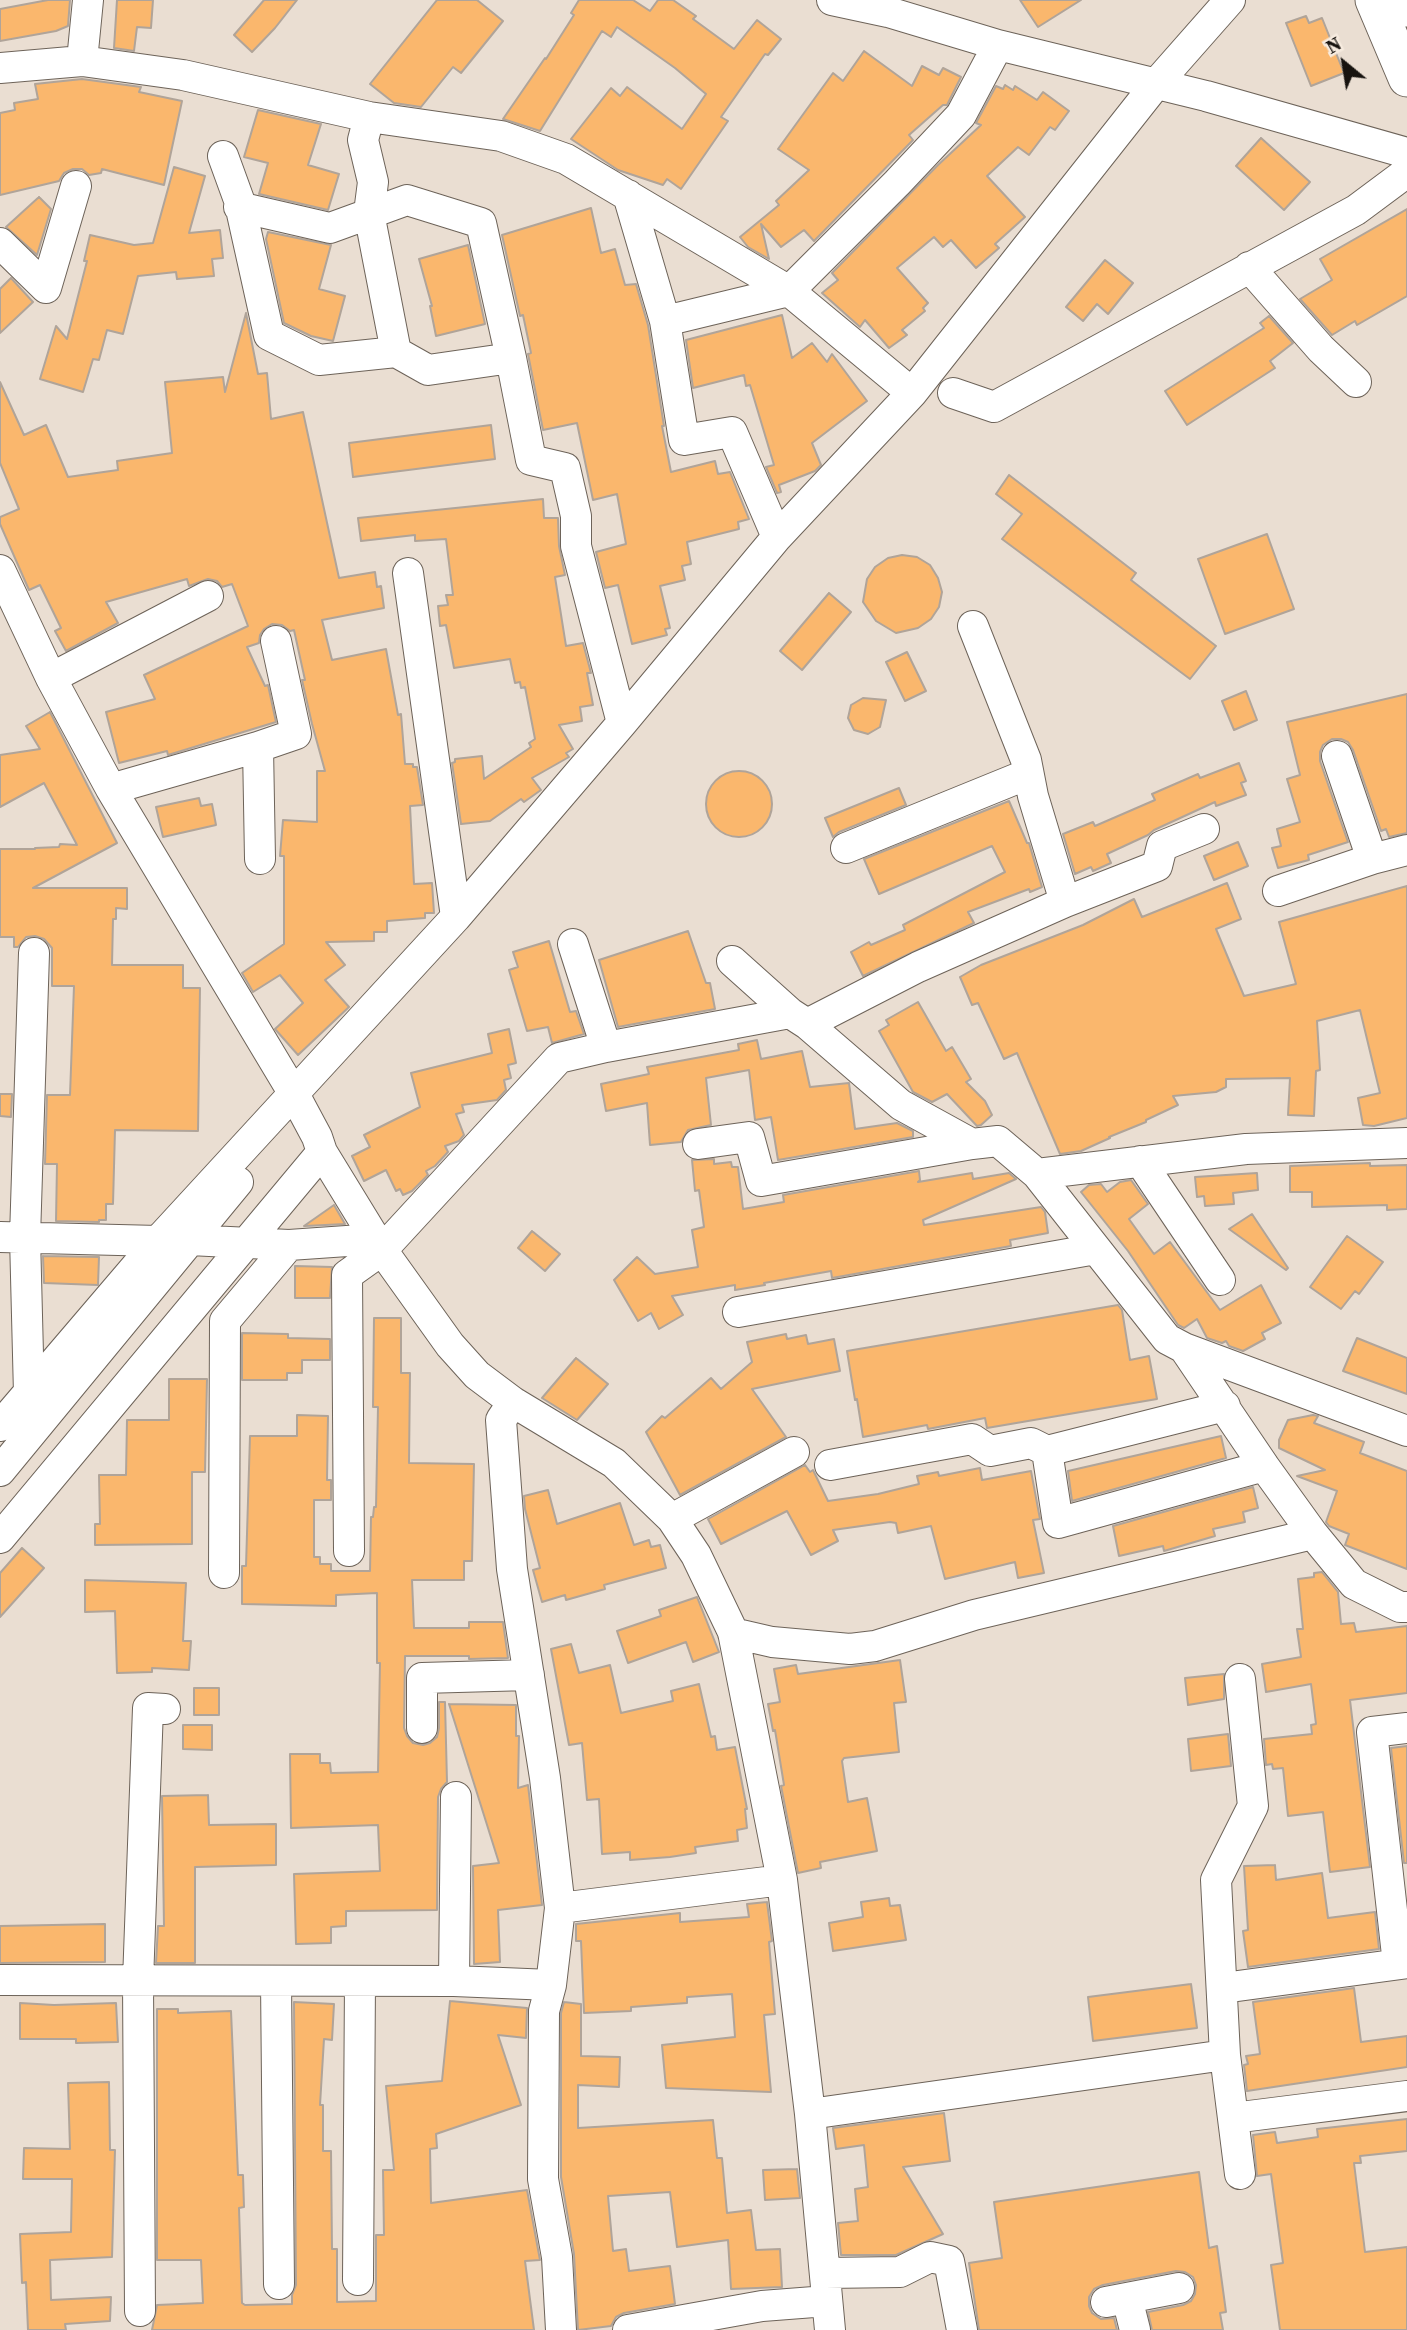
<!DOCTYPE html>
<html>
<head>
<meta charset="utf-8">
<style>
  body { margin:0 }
  #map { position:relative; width:1407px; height:2330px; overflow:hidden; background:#eaded2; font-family:"Source Serif 4",serif }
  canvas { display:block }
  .north { position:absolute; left:1309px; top:28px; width:70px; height:70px; -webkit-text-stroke:5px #f7ebdf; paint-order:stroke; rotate:330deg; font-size:19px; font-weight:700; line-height:28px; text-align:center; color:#17130f }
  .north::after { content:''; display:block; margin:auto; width:24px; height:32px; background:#17130f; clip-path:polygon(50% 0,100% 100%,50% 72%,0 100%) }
</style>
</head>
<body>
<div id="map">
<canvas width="1407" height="2330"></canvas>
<div class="north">N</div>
</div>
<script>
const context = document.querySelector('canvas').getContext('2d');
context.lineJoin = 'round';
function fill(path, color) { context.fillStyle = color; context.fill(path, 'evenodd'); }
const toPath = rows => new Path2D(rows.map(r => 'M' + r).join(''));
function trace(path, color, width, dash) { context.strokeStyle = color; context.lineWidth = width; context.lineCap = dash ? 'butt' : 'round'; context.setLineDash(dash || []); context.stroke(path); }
const building = toPath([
  [48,0,70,0,68,26,56,31,0,41,0,9,48,0],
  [117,0,153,0,151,28,137,27,134,51,114,48,117,0],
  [264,0,297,0,275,28,252,52,234,35,264,0],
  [437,0,477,0,503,21,461,73,453,67,421,107,394,103,370,84,437,0],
  [579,0,633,0,650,11,658,0,673,0,696,16,693,19,734,49,757,20,781,39,768,55,765,54,721,117,728,121,681,189,667,179,663,185,618,170,571,139,611,88,620,96,627,87,682,129,706,94,675,68,617,27,611,37,602,31,540,131,503,119,545,58,546,59,574,15,571,13,579,0],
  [1020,0,1081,0,1038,27,1020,0],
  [1306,16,1309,23,1322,18,1344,73,1311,86,1286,23,1306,16],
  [864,51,912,86,922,66,939,75,943,68,961,77,947,105,943,105,909,135,913,140,814,241,804,230,781,247,761,224,769,259,748,247,740,237,779,205,776,201,809,170,778,149,833,73,843,81,864,51],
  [82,79,141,87,139,92,182,101,164,185,102,169,101,173,89,175,82,169,73,169,64,173,59,181,0,195,0,113,15,110,14,103,38,99,35,84,82,79],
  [1005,85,1013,90,1015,86,1037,100,1043,92,1069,111,1055,130,1050,127,1029,155,1018,147,987,176,1025,217,995,244,999,248,976,268,951,240,943,247,934,237,897,268,928,303,923,308,925,311,902,330,907,335,889,348,865,320,860,327,822,293,838,280,832,273,938,165,981,125,976,123,996,86,1003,89,1005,85],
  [258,110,321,124,308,165,339,174,328,210,259,194,268,163,244,157,258,110],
  [1261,138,1310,182,1284,210,1236,166,1261,138],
  [174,167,205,176,189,233,220,230,223,258,212,259,214,276,177,279,176,272,138,276,123,334,107,330,99,360,93,359,83,392,40,379,56,326,67,339,87,261,84,261,90,235,134,245,153,243,174,167],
  [39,197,51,209,37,255,6,227,39,197],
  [591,208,601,253,615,249,625,285,636,284,648,325,664,426,662,426,671,472,715,461,718,474,730,472,749,519,738,522,739,529,687,542,691,564,682,566,685,580,660,586,670,628,665,629,667,635,632,644,618,585,605,588,596,552,626,544,617,494,593,500,577,423,543,430,528,354,531,353,523,315,520,316,502,235,591,208],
  [1407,209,1407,296,1357,325,1355,321,1332,335,1300,299,1332,280,1320,259,1407,209],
  [268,232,331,245,319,289,345,296,333,341,311,336,284,323,266,239,268,232],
  [468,245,485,324,436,336,430,306,432,306,419,259,468,245],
  [1105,260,1133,283,1108,314,1097,304,1083,321,1066,307,1105,260],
  [11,278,33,302,0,333,0,289,11,278],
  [246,313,258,374,267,373,271,419,303,412,339,578,375,572,377,587,381,586,384,608,322,620,332,660,386,649,398,715,401,714,405,764,413,764,413,767,417,767,423,805,410,806,414,884,432,883,434,913,425,913,425,918,387,921,387,932,374,932,374,941,326,942,345,965,325,980,349,1007,298,1055,275,1029,303,1003,280,975,253,992,242,973,284,944,284,856,280,856,283,820,317,822,317,771,325,771,312,724,302,680,305,680,294,630,290,631,282,625,272,624,264,629,260,635,259,643,247,647,265,686,268,685,276,722,168,755,167,751,119,763,106,712,155,699,144,675,248,626,232,584,222,587,217,581,208,579,189,586,187,579,106,602,118,623,66,651,55,631,61,628,40,585,29,590,0,524,0,517,19,509,0,463,0,382,24,435,46,425,68,477,118,470,117,461,172,453,165,382,223,377,225,392,246,313],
  [782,315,792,358,812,343,827,362,832,354,867,401,812,443,821,465,815,471,779,485,781,492,777,493,766,467,774,465,750,385,746,386,744,375,693,388,686,340,782,315],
  [1269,316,1293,343,1270,361,1275,368,1187,425,1165,391,1264,328,1260,323,1269,316],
  [491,425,495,459,353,477,349,443,491,425],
  [1009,475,1136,573,1131,580,1216,646,1190,679,1002,539,1022,514,996,494,1009,475],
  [543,499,544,518,558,518,559,546,565,575,555,577,566,646,583,643,591,673,587,673,593,705,580,707,582,721,559,725,573,749,566,753,569,757,532,778,541,790,524,802,521,799,490,821,461,824,452,763,455,762,455,759,482,756,484,779,531,747,529,743,535,739,525,687,521,688,520,682,515,683,510,659,454,668,446,625,440,626,438,606,448,605,446,595,453,595,446,539,415,541,415,535,361,541,358,518,543,499],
  [1267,534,1294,609,1225,634,1198,559,1267,534],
  [902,555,917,557,930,565,938,578,942,592,939,607,931,619,918,628,896,633,876,621,863,602,867,579,875,567,888,558,902,555],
  [829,593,851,612,802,670,780,651,829,593],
  [907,652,926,691,905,701,886,662,907,652],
  [1246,691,1257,720,1234,730,1222,701,1246,691],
  [1407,694,1407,833,1389,837,1386,829,1381,831,1353,750,1348,742,1341,739,1332,739,1323,745,1320,752,1320,761,1348,842,1308,855,1309,860,1278,868,1272,848,1281,846,1277,829,1300,822,1287,779,1300,775,1287,722,1407,694],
  [863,698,886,700,880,727,868,734,854,730,848,718,851,705,863,698],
  [50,712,117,843,33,888,127,888,127,909,116,908,116,919,113,919,112,965,183,965,183,988,200,988,198,1131,115,1130,113,1204,106,1204,106,1220,99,1220,99,1222,56,1221,57,1164,45,1164,47,1095,70,1095,74,986,52,986,52,948,44,939,35,936,26,937,18,947,14,947,14,937,0,937,0,849,35,849,35,848,59,847,60,844,77,845,44,783,0,807,0,755,40,749,26,726,50,712],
  [1239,763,1246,781,1241,783,1246,795,1216,806,1215,802,1154,830,1148,835,1107,854,1111,863,1093,871,1091,867,1075,874,1063,834,1093,822,1095,826,1155,800,1152,794,1198,774,1200,778,1239,763],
  '706 804a33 33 0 1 1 66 0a33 33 0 1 1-66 0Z',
  [899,788,906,805,839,832,833,837,825,818,899,788],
  [199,798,201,806,212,804,216,825,163,837,156,807,199,798],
  [1009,801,1027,843,1029,843,1042,887,1030,892,1029,889,968,912,974,923,863,976,851,952,869,942,871,945,905,930,903,925,1005,872,992,846,879,894,864,859,1009,801],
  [1238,842,1248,866,1214,880,1204,856,1238,842],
  [1227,883,1241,919,1216,929,1244,996,1296,984,1279,922,1407,886,1407,1118,1374,1126,1363,1125,1358,1098,1380,1093,1360,1010,1317,1021,1320,1070,1316,1071,1314,1116,1288,1115,1290,1078,1226,1079,1226,1087,1216,1092,1173,1096,1178,1105,1146,1120,1146,1122,1109,1137,1110,1138,1081,1151,1060,1154,1017,1053,1004,1059,978,1003,972,1005,960,977,981,965,1083,925,1134,899,1142,917,1227,883],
  [688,931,706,983,710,983,715,1009,618,1027,599,960,688,931],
  [549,941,570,1012,576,1011,584,1034,552,1043,548,1027,527,1031,509,970,518,967,513,952,549,941],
  [918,1002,946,1051,952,1047,971,1079,966,1082,985,1101,992,1115,981,1125,977,1126,947,1094,932,1102,913,1092,879,1031,889,1025,886,1020,918,1002],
  [509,1029,516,1063,508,1065,511,1078,504,1080,506,1090,497,1100,462,1105,464,1112,456,1114,464,1135,459,1141,445,1146,448,1152,435,1166,426,1171,428,1175,412,1191,403,1195,400,1189,396,1191,386,1170,364,1181,352,1156,370,1147,364,1135,420,1107,411,1073,492,1053,488,1034,509,1029],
  [757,1040,761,1059,802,1051,810,1087,849,1083,855,1129,897,1123,913,1131,913,1137,778,1160,771,1117,755,1120,749,1070,706,1078,711,1125,688,1130,681,1142,650,1145,647,1103,606,1111,601,1084,649,1074,647,1067,739,1050,738,1044,757,1040],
  [0,1094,12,1094,11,1117,0,1116,0,1094],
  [714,1159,714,1164,731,1162,732,1167,738,1167,743,1209,784,1202,783,1195,919,1171,920,1180,918,1182,972,1173,973,1179,1009,1173,1016,1179,923,1220,924,1225,1041,1207,1045,1212,1048,1233,1010,1240,1011,1246,832,1278,831,1271,764,1283,765,1285,735,1290,735,1285,672,1296,683,1315,659,1329,651,1313,638,1321,614,1280,637,1257,655,1274,698,1267,692,1230,704,1227,699,1190,695,1191,692,1160,714,1159],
  [1370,1163,1370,1166,1407,1165,1407,1209,1387,1210,1387,1205,1312,1207,1312,1192,1290,1192,1290,1166,1370,1163],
  [1257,1173,1258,1190,1233,1193,1234,1204,1205,1206,1204,1196,1197,1197,1195,1177,1257,1173],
  [1131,1180,1148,1204,1129,1219,1154,1254,1170,1242,1220,1310,1261,1285,1281,1323,1262,1333,1265,1339,1243,1351,1229,1346,1226,1341,1222,1343,1207,1338,1197,1319,1184,1328,1178,1325,1128,1251,1081,1192,1089,1185,1101,1184,1107,1192,1120,1182,1131,1180],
  [334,1205,345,1224,305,1226,304,1226,334,1205],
  [1252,1214,1288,1268,1286,1270,1229,1229,1252,1214],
  [532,1231,560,1254,545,1271,518,1248,532,1231],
  [1347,1236,1383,1262,1359,1294,1355,1291,1341,1309,1310,1287,1347,1236],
  [43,1256,99,1257,98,1285,44,1283,43,1256],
  [295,1266,332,1267,330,1298,295,1298,295,1266],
  [1118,1305,1122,1310,1130,1360,1149,1356,1157,1399,987,1428,985,1418,928,1429,927,1425,863,1437,857,1399,855,1400,847,1351,1118,1305],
  [374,1318,401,1318,401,1373,410,1373,409,1463,474,1464,472,1561,464,1561,464,1580,412,1580,414,1628,469,1628,469,1622,503,1622,508,1658,469,1659,469,1656,405,1656,404,1728,407,1736,413,1743,423,1745,430,1743,437,1737,439,1728,439,1702,445,1702,447,1782,441,1789,438,1797,437,1910,346,1911,346,1926,331,1927,331,1943,296,1944,294,1874,380,1871,378,1825,291,1828,290,1754,320,1754,320,1763,330,1763,331,1773,378,1772,380,1663,377,1663,377,1593,336,1595,336,1606,242,1604,242,1566,246,1566,250,1436,297,1436,297,1415,328,1416,327,1480,331,1480,331,1500,314,1500,314,1557,320,1557,320,1564,331,1564,331,1571,370,1571,371,1517,373,1517,374,1507,376,1507,378,1407,373,1407,374,1318],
  [242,1333,288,1334,288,1338,330,1339,330,1360,302,1360,302,1373,287,1373,287,1380,242,1380,242,1333],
  [786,1334,787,1339,806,1335,808,1344,834,1339,840,1371,752,1389,786,1437,680,1495,646,1432,662,1416,665,1418,711,1378,721,1389,752,1362,747,1342,786,1334],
  [1357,1338,1407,1358,1407,1394,1343,1371,1357,1338],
  [576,1358,608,1384,577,1420,542,1398,576,1358],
  [169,1379,207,1379,205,1472,192,1472,192,1544,95,1545,95,1524,100,1524,99,1475,126,1475,127,1420,169,1420,169,1379],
  [1313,1415,1318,1416,1314,1423,1364,1442,1360,1453,1407,1471,1407,1569,1345,1545,1349,1534,1329,1526,1326,1522,1337,1491,1297,1476,1325,1470,1279,1448,1279,1440,1288,1420,1313,1415],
  [1221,1436,1226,1458,1072,1501,1068,1471,1221,1436],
  [805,1465,810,1472,813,1470,828,1501,878,1494,919,1484,917,1476,938,1472,939,1476,980,1468,982,1480,1031,1471,1040,1519,1033,1520,1044,1573,1018,1578,1015,1562,945,1579,931,1526,898,1533,896,1523,890,1522,833,1530,838,1541,811,1555,787,1511,721,1544,708,1519,805,1465],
  [1253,1487,1258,1508,1243,1512,1245,1522,1213,1529,1215,1536,1164,1551,1163,1546,1119,1556,1113,1526,1253,1487],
  [548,1490,557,1524,620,1503,634,1545,649,1540,651,1547,660,1545,666,1568,604,1585,605,1589,566,1600,565,1595,542,1602,533,1570,540,1568,525,1509,524,1496,548,1490],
  [22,1548,44,1568,0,1617,0,1573,22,1548],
  [1322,1572,1338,1592,1341,1624,1354,1623,1356,1632,1407,1626,1407,1693,1350,1700,1370,1867,1330,1872,1323,1812,1288,1816,1283,1768,1273,1769,1272,1764,1266,1765,1264,1739,1312,1734,1311,1725,1316,1724,1311,1684,1266,1692,1262,1664,1301,1657,1297,1629,1303,1629,1298,1579,1314,1577,1314,1573,1322,1572],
  [85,1580,186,1583,183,1641,191,1641,189,1670,152,1668,152,1672,117,1673,115,1611,85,1612,85,1580],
  [697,1597,719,1652,693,1662,686,1642,628,1663,617,1631,661,1616,659,1610,697,1597],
  [571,1644,579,1673,610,1665,621,1713,673,1701,671,1691,699,1684,711,1737,715,1736,717,1750,735,1747,747,1809,745,1809,747,1828,737,1830,738,1841,695,1847,696,1853,670,1857,630,1860,630,1852,602,1854,599,1799,587,1800,582,1743,569,1745,551,1649,571,1644],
  [900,1660,906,1702,894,1703,899,1752,844,1758,842,1761,848,1802,867,1798,877,1851,820,1862,821,1868,798,1873,781,1786,784,1785,775,1730,773,1731,768,1704,780,1702,774,1669,796,1665,798,1674,900,1660],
  [1224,1674,1224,1699,1188,1705,1185,1678,1224,1674],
  [194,1688,219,1688,219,1715,194,1715,194,1688],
  [449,1704,516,1705,516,1736,519,1736,518,1788,528,1785,542,1905,498,1910,500,1962,474,1964,473,1866,499,1863,449,1704],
  [183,1725,212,1725,212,1750,183,1749,183,1725],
  [1228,1734,1231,1766,1191,1771,1188,1739,1228,1734],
  [1407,1746,1407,1863,1404,1863,1391,1748,1407,1746],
  [208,1795,209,1825,276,1824,276,1865,195,1867,195,1963,156,1963,158,1926,164,1926,162,1796,208,1795],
  [1275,1865,1276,1880,1322,1873,1328,1918,1375,1912,1379,1949,1248,1967,1243,1931,1248,1930,1244,1866,1275,1865],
  [889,1898,890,1906,900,1905,906,1940,833,1951,829,1923,863,1917,861,1902,889,1898],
  [767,1902,772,1941,769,1942,775,2014,764,2015,771,2092,666,2088,662,2045,735,2037,732,1994,687,1997,687,2003,631,2007,631,2011,584,2013,581,1941,576,1941,576,1924,680,1913,680,1922,749,1917,747,1904,767,1902],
  [105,1924,105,1962,0,1963,0,1926,105,1924],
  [1191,1984,1197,2028,1093,2041,1088,1997,1191,1984],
  [1354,1988,1361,2042,1407,2036,1407,2067,1247,2091,1244,2065,1248,2064,1246,2056,1260,2054,1253,2002,1354,1988],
  [450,2001,527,2008,526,2038,498,2035,521,2105,436,2134,437,2148,430,2149,431,2203,527,2190,540,2260,525,2261,534,2330,152,2330,157,2305,203,2303,201,2260,157,2260,157,2009,178,2009,178,2013,231,2011,238,2175,243,2175,244,2207,239,2208,242,2303,245,2305,292,2304,292,2295,296,2285,294,2002,334,2004,332,2040,324,2039,320,2105,323,2105,323,2151,331,2151,332,2249,337,2249,337,2302,376,2301,376,2235,384,2235,383,2170,394,2170,386,2086,442,2081,450,2001],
  [564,2002,581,2004,581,2056,620,2057,619,2087,578,2085,578,2128,713,2120,717,2158,722,2158,727,2213,751,2210,756,2250,780,2249,782,2287,731,2289,728,2240,677,2247,670,2192,608,2196,613,2251,626,2249,629,2271,670,2266,675,2304,624,2313,616,2317,611,2326,578,2330,574,2254,561,2177,561,2013,564,2002],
  [20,2003,54,2005,116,2003,118,2042,76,2043,76,2039,20,2039,20,2003],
  [109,2082,110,2150,115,2150,112,2257,50,2260,51,2300,111,2297,110,2321,65,2324,66,2330,28,2330,26,2282,22,2283,20,2234,71,2232,72,2179,23,2179,24,2148,70,2149,68,2083,109,2082],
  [944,2113,950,2161,903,2167,943,2234,896,2255,841,2255,838,2223,858,2221,855,2189,868,2187,864,2145,836,2149,833,2128,944,2113],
  [1407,2119,1407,2151,1360,2156,1361,2163,1354,2163,1365,2252,1407,2247,1407,2330,1280,2330,1271,2265,1283,2263,1271,2174,1257,2176,1253,2135,1275,2132,1277,2143,1318,2137,1317,2129,1407,2119],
  [797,2169,800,2198,765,2200,763,2170,797,2169],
  [1199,2172,1209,2248,1217,2246,1226,2312,1220,2313,1223,2330,1152,2330,1148,2312,1183,2305,1191,2301,1195,2294,1196,2285,1193,2277,1185,2272,1176,2271,1103,2285,1094,2289,1089,2297,1089,2306,1092,2313,1101,2319,1114,2318,1117,2330,979,2330,969,2263,1002,2258,994,2202,1199,2172]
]);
const minor = toPath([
  [832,0,888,12,998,45,1206,96,1407,153],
  [82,61,88,0],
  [0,68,82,61,183,75,369,117,501,136,566,159,789,291,912,393],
  [369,117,363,140,373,182,369,213,396,352],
  [223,156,239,200,269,335,319,360,396,352,428,370,511,358],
  [628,195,665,321,684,440,732,432,777,537],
  [239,207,330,228,407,200,481,223,511,358,531,460,565,468,576,516,576,546,622,723],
  [0,243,46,288,76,186],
  [1249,267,1321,349,1356,382],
  [665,321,789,291,897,183,961,115,998,45],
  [953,393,994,407,1356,210,1407,172],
  [0,570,51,678,111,789,294,1094,317,1137,322,1152,382,1250,450,1345,477,1375,513,1402,614,1463,672,1519,696,1555,733,1632,782,1880,810,2114,830,2330],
  [408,573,456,917],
  [973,626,1026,760,1033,796,1065,902],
  [51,678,208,596],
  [258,747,296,734,276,641],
  [1337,756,1372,859],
  [111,789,258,747,260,859],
  [846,848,1028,774],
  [1278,891,1372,859,1407,850],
  [573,944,606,1047],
  [732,961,790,1013],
  [807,1024,918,967,1065,902,1157,866,1162,846,1204,829],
  [698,1144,749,1137,761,1181,972,1144],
  [1140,1161,1220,1280],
  [1037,1174,1246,1149,1407,1143],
  [0,1237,158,1241,190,1240,289,1245,376,1239],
  [738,1312,1096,1249],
  [1184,1348,1407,1431],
  [29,1394,25,1237,34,953],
  [513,1402,501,1420,512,1569,545,1778,560,1908,551,1985,544,2011,543,2179,557,2257,561,2330],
  [0,1426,158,1241,456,917,622,723,777,537,912,393,1156,84,1230,0],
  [1047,1451,1058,1523,1264,1466],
  [830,1465,972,1439,990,1451,1031,1443,1047,1451,1225,1406],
  [0,1471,238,1182],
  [672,1519,794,1452],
  [0,1538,322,1152],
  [349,1551,347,1275,382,1250,559,1058,606,1047,790,1013,807,1024,901,1105,972,1144,998,1141,1037,1174,1167,1339,1184,1348,1264,1466,1313,1534,1354,1584,1400,1607,1407,1607],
  [224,1573,225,1321,289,1245],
  [733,1633,772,1642,850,1649,875,1646,974,1615,1313,1534],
  [422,1728,422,1678,529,1675],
  [560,1908,782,1880],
  [1398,1964,1372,1732,1407,1728],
  [0,1980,454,1981,551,1985],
  [276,1981,279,2284],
  [454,1981,456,1797],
  [1223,1988,1407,1963],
  [810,2114,1225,2055],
  [1233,2118,1407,2096],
  [1240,2174,1225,2055,1216,1880,1253,1806,1240,1679],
  [825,2273,900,2272,930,2257,949,2261,962,2330],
  [358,2280,360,1981],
  [1127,2298,1135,2330],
  [1106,2302,1179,2288],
  [140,2311,138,1981,148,1708,165,1709],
  [628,2330,762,2306,827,2301]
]);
const major = toPath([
  [1374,0,1407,78],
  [1404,0,1407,8]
]);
fill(building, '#fab76d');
trace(building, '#b0a499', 2);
trace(minor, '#6d6359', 32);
trace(major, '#6d6359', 39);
trace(minor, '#fff', 30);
trace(major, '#fff', 37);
</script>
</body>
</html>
